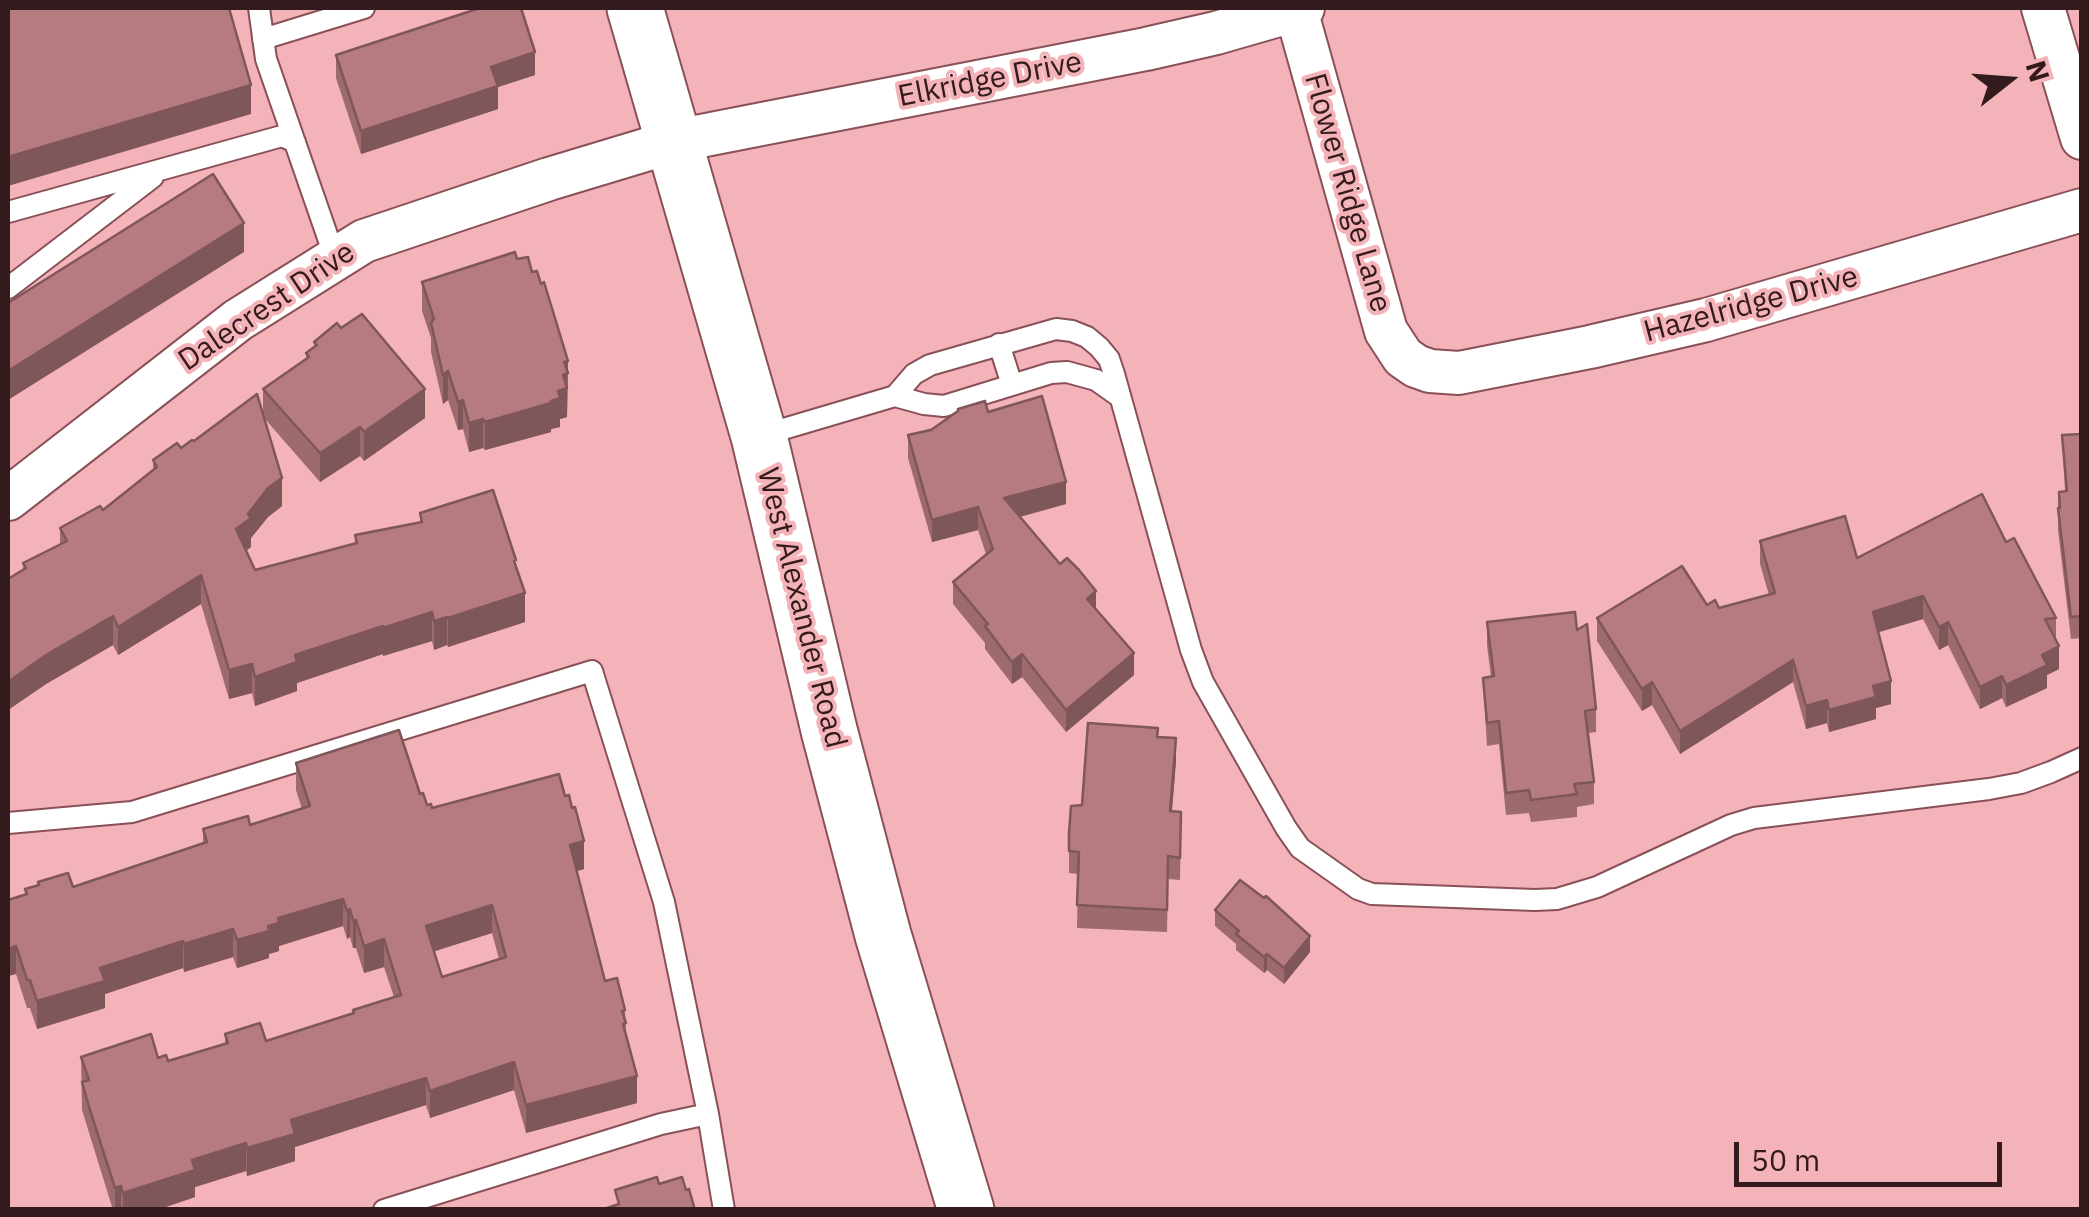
<!DOCTYPE html>
<html>
<head>
<meta charset="utf-8">
<style>
  body { margin:0 }
  #map { position:relative; width:2089px; height:1217px; overflow:hidden; background:#f3b3b8; font-family:"IBM Plex Sans",sans-serif }
  canvas { display:block }
  .frame { position:absolute; inset:0; border:10px solid #321a1d; pointer-events:none }
  .north { position:absolute; left:1959px; top:30px; width:100px; height:100px; -webkit-text-stroke:8px #f3b3b8; paint-order:stroke; rotate:73deg; font-size:28px; font-weight:700; line-height:40px; text-align:center; color:#321a1d }
  .north::after { content:''; display:block; margin:auto; width:35px; height:45px; background:#321a1d; clip-path:polygon(50% 0,100% 100%,50% 72%,0 100%) }
  .scale { position:absolute; left:1734px; top:1142px; width:268px; height:45px; box-sizing:border-box; border:5px solid #321a1d; border-top:0; padding-left:12px; font-size:30px; line-height:35px; white-space:nowrap; color:#321a1d; -webkit-text-stroke:8px #f3b3b8; paint-order:stroke }
</style>
</head>
<body>
<div id="map">
<canvas width="2089" height="1217"></canvas>
<div class="frame"></div>
<div class="north">N</div>
<div class="scale">50 m</div>
</div>
<script>
const context = document.querySelector('canvas').getContext('2d');
context.lineJoin = 'round';
const toPath = rows => new Path2D(rows.map(r => 'M' + r).join(''));
function trace(path, color, width, dash) { context.strokeStyle = color; context.lineWidth = width; context.lineCap = dash ? 'butt' : 'round'; context.setLineDash(dash || []); context.stroke(path); }
function fill(path, color) { context.fillStyle = color; context.fill(path, 'evenodd'); }
function label(font, color, halo, rows, align = 'center') {
  context.font = font + ' "IBM Plex Sans",sans-serif'; context.lineWidth = 8; context.setLineDash([]); context.textBaseline = 'middle'; context.strokeStyle = halo; context.fillStyle = color; for (const [text, x, y, turn = 0] of rows) {
    context.save(); context.translate(x, y); context.rotate((+turn || 0) * Math.PI / 180); context.textAlign = isNaN(turn) ? turn : align; if (halo) context.strokeText(text, 0, 0); context.fillText(text, 0, 0); context.restore();
  }
}
const lane = toPath([
  [259,8,266,59,335,258],
  [263,39,364,8],
  [8,212,282,136,295,142],
  [8,288,153,177],
  [999,344,1012,385],
  [895,396,924,404,944,406,1051,373,1067,372,1096,380,1120,397],
  [763,435,895,396,914,374,930,365,1056,329,1072,331,1087,337,1099,347,1109,359,1114,374,1191,650,1203,682,1286,828,1300,848,1358,889,1372,894,1535,900,1557,899,1597,887,1731,825,1754,818,1989,789,2021,783,2051,772,2082,758],
  [8,823,132,812,592,671,664,902,708,1114,724,1210],
  [384,1210,661,1124,708,1114]
]);
const street = toPath([
  [2043,8,2082,138],
  [1296,10,1386,331,1403,357,1416,366,1430,371,1459,373,1590,347,1706,320,2082,210],
  [8,499,238,320,364,241,549,179,675,141,1146,49,1216,33,1303,8]
]);
const secondary = toPath([
  [635,8,759,436,829,730,883,935,966,1210]
]);
const wall = toPath([
  [336,55,535,75,498,87,498,109,361,154,336,78],
  [517,259,532,272,568,361,567,417,560,419,560,427,551,429,551,432,485,450,483,448,469,452,463,429,458,430,448,400,443,404,431,352,431,338,422,311,422,282],
  [314,342,425,418,364,461,360,456,320,482,265,419,282,506,268,517,251,538,251,547,246,551,255,570,355,544,355,535,420,522,420,513,516,567,525,622,448,647,447,645,434,650,432,641,383,656,383,654,297,683,297,691,255,706,252,693,229,699,201,604,118,655,113,645,46,684,8,710,8,579,23,570,23,563,60,545,60,528,103,510,153,469,153,460,194,441,263,415,263,389,306,358,306,353,314,347],
  [988,412,1066,504,1020,517,1096,610,1134,675,1066,732,1022,677,1012,684,985,649,985,643,953,604,953,582,986,554,978,530,932,542,908,458,908,435],
  [2082,434,2082,638,2071,639,2058,530,2058,508,2059,492,2065,491,2062,435],
  [1760,541,1857,558,2006,542,2056,618,2056,640,2059,669,2047,675,2047,688,2006,707,2002,698,1980,709,1948,645,1939,650,1923,619,1878,632,1891,704,1876,708,1876,719,1829,732,1827,723,1806,729,1793,682,1680,754,1652,705,1642,711,1597,641,1597,618,1707,605,1719,608,1769,595,1760,564],
  [1487,622,1577,630,1596,709,1596,732,1588,733,1594,782,1594,804,1577,807,1577,817,1531,822,1529,813,1506,815,1499,744,1487,746,1483,678,1491,677,1487,645],
  [1158,737,1176,761,1172,811,1181,812,1180,880,1168,879,1167,932,1077,928,1078,874,1069,873,1069,833,1082,805],
  [296,763,420,794,427,805,432,808,584,869,577,871,605,981,625,1010,626,1032,637,1103,526,1133,514,1090,430,1118,426,1105,295,1147,295,1161,247,1176,246,1171,195,1187,195,1197,157,1210,113,1210,82,1110,81,1057,158,1058,168,1061,225,1044,225,1034,266,1041,353,1014,353,1010,394,997,384,967,364,973,356,948,353,948,350,937,347,939,343,926,279,946,279,951,269,954,269,958,237,968,233,957,184,972,183,968,105,994,105,1008,37,1029,30,1008,27,1008,16,974,8,976,8,900,25,894,25,889,73,887,159,859,203,843,203,829,250,825,302,809,296,790],
  [492,933,499,959,442,977,434,951],
  [1215,910,1310,952,1284,984,1267,970,1264,973,1236,950,1236,944,1215,926]
]);
const shadedWall = toPath([
  [535,52,535,75,498,87,498,109,361,154,361,131,491,67],
  [251,85,251,114,8,186,8,157],
  [244,223,244,252,8,400,8,371],
  [568,361,567,417,560,419,560,427,551,429,551,432,485,450,485,422,551,401,558,391,564,362],
  [448,371,448,400,443,404,443,375],
  [425,389,425,418,364,461,364,432],
  [463,400,463,429,458,430,458,402],
  [483,419,483,448,469,452,469,423],
  [360,427,360,456,320,482,320,453],
  [282,478,282,506,268,517,251,538,251,547,236,558,236,529,268,488],
  [1066,482,1066,504,1004,521,1004,498],
  [978,507,978,530,932,542,932,520],
  [201,575,201,604,118,655,118,627],
  [1096,591,1096,614,1087,599],
  [525,593,525,622,448,647,448,618],
  [1923,596,1923,619,1873,634,1873,612],
  [432,612,432,641,383,656,383,628],
  [113,616,113,645,46,684,8,710,8,682,46,655],
  [447,617,447,645,434,650,434,621],
  [1948,622,1948,645,1939,650,1939,627],
  [383,626,383,654,297,683,297,691,255,706,255,677,295,655],
  [2059,646,2059,669,2047,675,2047,688,2006,707,2006,685,2042,655],
  [1134,653,1134,675,1066,732,1066,710],
  [1022,654,1022,677,1012,684,1012,662],
  [1793,660,1793,682,1680,754,1680,731],
  [252,664,252,693,229,699,229,670],
  [2002,676,2002,698,1980,709,1980,687],
  [1891,681,1891,704,1876,708,1876,719,1829,732,1829,710,1873,686],
  [1652,682,1652,705,1642,711,1642,689],
  [1827,700,1827,723,1806,729,1806,706],
  [1176,738,1176,761,1170,833,1170,811],
  [584,841,584,869,570,873,570,845],
  [343,899,343,926,279,946,279,951,269,954,269,958,237,968,237,940,278,918],
  [492,905,492,933,426,954,426,926],
  [350,909,350,937,347,939,347,911],
  [356,920,356,948,353,948,353,921],
  [233,929,233,957,184,972,184,944],
  [1310,936,1310,952,1284,984,1284,968],
  [384,939,384,967,364,973,364,946],
  [183,941,183,968,105,994,105,1008,37,1029,37,1001,100,968],
  [16,946,16,974,8,976,8,949],
  [1267,954,1267,970,1264,973,1264,957],
  [514,1062,514,1090,430,1118,430,1091],
  [637,1076,637,1103,526,1133,526,1105],
  [426,1078,426,1105,295,1147,295,1161,247,1176,247,1148,291,1120],
  [246,1143,246,1171,195,1187,195,1197,157,1210,123,1210,123,1193,192,1160],
  [121,1186,121,1210,115,1210,115,1188]
]);
const building = toPath([
  [8,8,229,8,251,85,8,157,8,8],
  [480,8,521,8,535,52,491,67,498,86,361,131,336,55,480,8],
  [213,174,244,223,8,371,8,303,213,174],
  [515,252,517,259,528,257,532,272,537,271,541,284,544,282,568,361,564,362,568,373,563,375,567,388,558,391,560,398,551,401,551,403,485,422,483,419,469,423,463,400,458,402,448,371,443,375,431,323,434,319,422,282,515,252],
  [362,314,425,389,364,432,360,427,320,453,263,389,309,357,306,353,317,345,314,342,337,323,341,328,362,314],
  [257,394,282,478,268,488,248,514,251,518,236,529,255,570,357,543,355,535,422,522,420,513,493,490,516,560,514,561,525,593,448,618,447,617,434,621,432,612,383,628,383,626,295,655,297,662,255,677,252,664,229,670,201,575,118,627,113,616,46,655,8,682,8,579,26,568,23,563,67,541,60,528,100,506,103,510,157,467,153,460,177,443,181,448,192,440,194,441,257,394],
  [1042,396,1066,482,1004,498,1060,564,1067,558,1079,570,1096,591,1087,599,1134,653,1066,710,1022,654,1012,662,985,626,988,624,953,582,993,549,978,507,932,520,908,435,931,430,958,411,958,409,985,401,988,412,1042,396],
  [2082,434,2082,616,2071,617,2058,508,2060,508,2059,492,2067,491,2062,435,2082,434],
  [1982,494,2006,542,2014,538,2056,618,2045,619,2059,646,2042,655,2047,665,2006,685,2002,676,1980,687,1948,622,1939,627,1923,596,1873,612,1891,681,1873,686,1876,697,1829,710,1827,700,1806,706,1793,660,1680,731,1652,682,1642,689,1597,618,1682,566,1707,605,1715,600,1719,608,1775,593,1760,541,1845,516,1857,558,1982,494],
  [1575,612,1577,630,1587,624,1596,709,1585,711,1594,782,1574,784,1577,794,1531,800,1529,790,1506,793,1499,721,1487,723,1483,678,1494,676,1487,622,1575,612],
  [1088,723,1158,728,1157,737,1176,738,1170,811,1181,812,1180,858,1168,856,1167,910,1077,905,1079,852,1069,851,1069,833,1071,806,1082,805,1088,723],
  [399,730,420,794,423,793,427,805,431,804,432,808,559,774,565,796,569,795,572,808,575,807,584,841,570,845,605,981,617,978,625,1010,622,1011,626,1023,623,1024,637,1076,526,1105,514,1062,430,1091,426,1078,291,1120,295,1134,247,1148,246,1143,192,1160,195,1170,123,1193,121,1186,115,1188,90,1110,82,1082,89,1080,81,1057,151,1034,158,1058,166,1055,168,1061,228,1043,225,1034,260,1023,266,1041,354,1013,353,1010,401,995,384,939,364,946,356,920,353,921,350,909,347,911,343,899,278,918,279,923,268,926,269,931,237,940,233,929,184,944,183,941,100,968,105,981,37,1001,30,980,27,980,16,946,8,949,8,900,27,894,25,889,39,885,38,882,68,873,73,887,207,842,203,829,248,816,250,825,310,806,296,763,399,730],
  [492,905,506,957,442,977,426,926,492,905],
  [1240,880,1264,898,1266,896,1310,936,1284,968,1267,954,1264,957,1236,934,1239,931,1215,910,1240,880],
  [657,1177,659,1184,682,1177,686,1190,689,1189,695,1210,601,1210,619,1204,615,1190,657,1177]
]);
const streetNames = [
  ["Elkridge Drive",990,80,-11],
  ["Flower Ridge Lane",1347,193,74],
  ["Hazelridge Drive",1751,305,-15],
  ["Dalecrest Drive",267,307,-34],
  ["West Alexander Road",801,608,76]
];
trace(lane, '#895157', 24);
trace(street, '#895157', 46);
trace(secondary, '#895157', 59);
trace(lane, '#fff', 20);
trace(street, '#fff', 42);
trace(secondary, '#fff', 55);
fill(wall, '#9d6a6e');
fill(shadedWall, '#7f565a');
fill(building, '#b67b80');
trace(building, '#7f565a', 2.5);
label('30px', '#321a1d', '#f3b3b8', streetNames);
</script>
</body>
</html>
